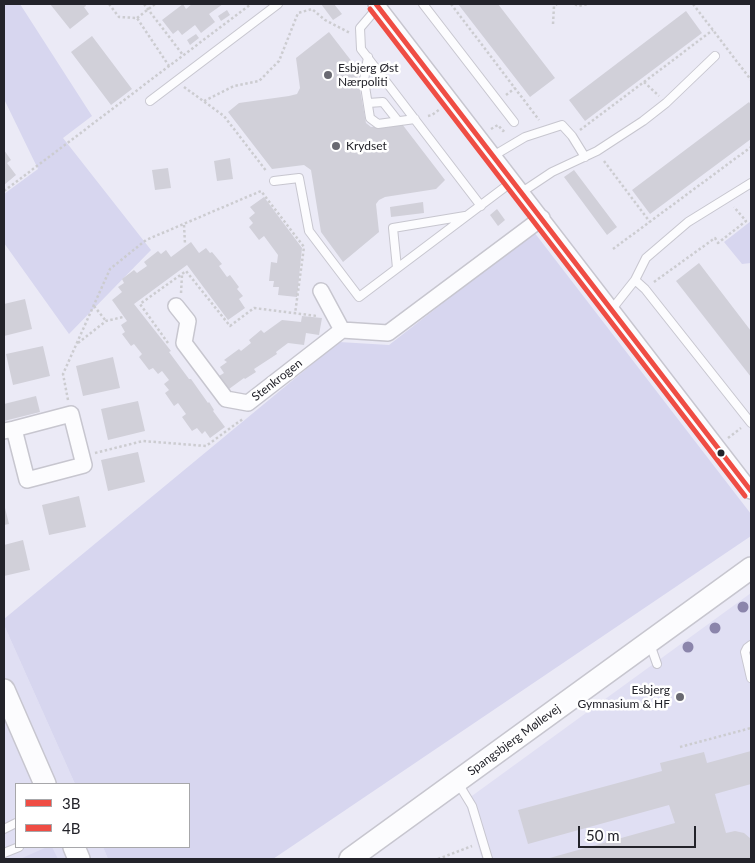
<!DOCTYPE html>
<html>
<head>
<meta charset="utf-8">
<style>
  body { margin:0 }
  #map { position:relative; width:755px; height:863px; overflow:hidden; background:#ebeaf6; font-family:Lato,sans-serif }
  canvas { display:block }
  .frame { position:absolute; inset:0; border:5px solid #23232a; pointer-events:none }
  .legend { position:absolute; left:15px; top:783px; width:175px; height:65px; box-sizing:border-box; background:#fff; border:1px solid #a7a7aa; margin:0; padding:6px 9px; list-style:none; font-size:15px; color:#23232a }
  .legend li { display:flex; align-items:center; gap:10px; height:25px }
  .legend b { width:25px; border:1px solid #a7a7aa }
  .scale { position:absolute; left:578px; top:826px; width:118px; height:22px; box-sizing:border-box; border:2px solid #23232a; border-top:0; padding-left:6px; font-size:15px; line-height:18px; white-space:nowrap; color:#23232a; -webkit-text-stroke:4px #fff; paint-order:stroke }
</style>
</head>
<body>
<div id="map">
<canvas width="755" height="863"></canvas>
<div class="frame"></div>
<ul class="legend">
<li><b style="height:6px;background:#ef4d44"></b>3B</li>
<li><b style="height:6px;background:#ef4d44"></b>4B</li>
</ul>
<div class="scale">50 m</div>
</div>
<script>
const context = document.querySelector('canvas').getContext('2d');
context.lineJoin = 'round';
function fill(path, color) { context.fillStyle = color; context.fill(path, 'evenodd'); }
const toPath = rows => new Path2D(rows.map(r => 'M' + r).join(''));
function trace(path, color, width, dash) { context.strokeStyle = color; context.lineWidth = width; context.lineCap = dash ? 'butt' : 'round'; context.setLineDash(dash || []); context.stroke(path); }
function label(font, color, halo, rows, align = 'center') {
  context.font = font + ' Lato,sans-serif'; context.lineWidth = 5; context.setLineDash([]); context.textBaseline = 'middle'; context.strokeStyle = halo; context.fillStyle = color; for (const [text, x, y, turn = 0] of rows) {
    context.save(); context.translate(x, y); context.rotate((+turn || 0) * Math.PI / 180); context.textAlign = isNaN(turn) ? turn : align; if (halo) context.strokeText(text, 0, 0); context.fillText(text, 0, 0); context.restore();
  }
}
const built = toPath([
  [751,593,751,859,482,859,465,801],
  [4,625,75,784,16,784,16,847,103,847,108,859,4,859]
]);
const green = toPath([
  [4,4,20,4,92,116,63,138,151,250,69,334,4,243,4,194,38,169,4,99],
  [751,221,751,263,742,264,724,242],
  [534,232,751,514,751,536,273,859,108,859,103,847,189,847,189,784,75,784,4,625,4,619,339,342,389,345],
  [47,847,52,847,58,859,20,859]
]);
const building = toPath([
  [50,4,85,4,86,6,84,7,89,14,70,29],
  [183,4,186,9,192,4,223,4,209,14,215,22,201,33,195,25,182,35,178,30,173,34,162,20],
  [321,4,334,4,342,14,333,20],
  [458,4,498,4,555,78,530,97],
  [227,10,230,15,221,21,218,16],
  [686,11,702,33,585,121,569,100],
  [329,32,356,67,366,123,371,127,402,124,445,180,436,189,385,197,379,200,376,204,379,232,343,262,321,232,311,170,304,165,272,169,228,112,239,103,289,96,297,94,300,88,296,58],
  [196,34,199,38,190,45,187,40],
  [92,36,132,89,111,105,71,52],
  [749,102,751,105,751,139,650,214,632,190],
  [4,150,11,160,7,163,16,175,4,185],
  [230,158,233,179,217,181,214,161],
  [168,168,171,188,155,190,152,170],
  [574,170,617,227,607,235,564,177],
  [264,197,302,248,297,297,278,295,279,287,273,287,274,281,269,281,271,262,277,263,278,255,264,236,259,240,249,227,253,223,249,218,255,213,250,207],
  [423,202,424,213,391,217,390,207],
  [497,209,505,220,498,226,490,215],
  [191,242,199,253,206,248,210,253,212,252,222,264,219,266,227,277,230,275,239,287,237,289,243,296,239,299,245,308,228,320,187,265,134,304,171,351,169,352,189,379,191,379,208,403,209,402,214,410,213,411,225,427,210,438,205,431,202,434,197,428,192,431,182,417,186,414,178,403,174,406,165,393,169,390,164,384,169,380,162,371,158,374,153,368,149,370,139,357,142,354,134,344,131,346,122,334,125,332,121,325,127,321,112,300,122,292,118,287,124,283,122,279,134,270,137,273,147,266,144,262,158,251,161,254,166,250,171,257],
  [699,263,751,331,751,377,676,281],
  [25,299,32,329,4,336,4,304],
  [302,316,322,318,319,335,306,333,304,345,288,343,276,352,277,354,254,369,256,372,245,379,244,378,229,389,219,376,224,373,220,367,227,362,224,360,239,349,241,351,251,343,249,340,261,330,264,333,282,320,301,322],
  [43,346,50,376,13,385,6,354],
  [113,357,120,388,83,396,76,366],
  [36,396,40,412,4,421,4,404],
  [138,401,145,431,108,440,101,409],
  [138,452,145,482,108,491,101,460],
  [79,496,86,527,49,535,42,505],
  [4,504,9,524,4,525],
  [23,540,30,570,4,576,4,545],
  [751,751,751,784,715,794,726,833,735,831,744,833,751,839,751,859,546,859,675,823,669,805,528,844,518,810,662,771,660,763,704,752,707,763]
]);
const path = toPath([
  [109,4,119,17,137,18,169,66],
  [144,4,183,55],
  [451,4,539,120],
  [575,4,578,6,588,4],
  [693,4,751,80],
  [137,18,155,4],
  [553,24,554,6,557,4],
  [644,82,659,96],
  [184,87,224,116,267,172],
  [506,95,515,88],
  [204,101,234,86,259,81,279,61,298,13,312,9,325,20,350,33],
  [428,116,432,115,440,109],
  [491,129,498,125,503,131,505,129],
  [580,130,713,30],
  [604,161,650,222],
  [4,191,251,4],
  [184,225,185,244],
  [613,249,751,147],
  [654,282,715,238,718,243,746,221,734,207],
  [181,293,182,275],
  [94,306,106,321],
  [78,343,106,321,123,317],
  [168,343,140,304,186,271,230,326,254,308,317,316],
  [68,400,63,374,110,269,146,240,261,191,304,247,295,314],
  [728,438,741,428],
  [95,453,143,441,206,446,244,418],
  [680,747,751,728],
  [438,859,472,846]
]);
const lane = toPath([
  [423,4,514,122],
  [378,7,360,28,361,49,481,206],
  [368,57,364,80,370,118,378,124,415,119],
  [150,101,278,4],
  [368,103,383,102,398,121],
  [493,156,525,137,562,125,572,136,585,157],
  [274,181,299,178,309,231,359,297,513,181],
  [522,192,552,172,597,151,643,121,666,103,715,56],
  [397,268,393,228,465,216],
  [635,280,645,289,751,423],
  [612,309,635,280,646,258,688,222,751,183],
  [650,644,657,664],
  [751,645,747,648,745,652,751,678],
  [458,783,472,806,488,859],
  [4,829,16,823],
  [4,853,19,847]
]);
const street = toPath([
  [376,4,751,491],
  [321,291,342,330],
  [176,306,188,321,184,343,226,399,248,403,342,330,388,333,542,218],
  [4,431,14,429,71,414,84,465,27,480,14,429]
]);
const secondary = toPath([
  [4,690,45,784],
  [74,847,79,859],
  [350,859,751,568]
]);
const bus1 = toPath([
  [376,4,751,491]
]);
const bus2 = toPath([
  [370,9,745,496]
]);
const trees = [
  [743,607],
  [715,628],
  [688,647]
];
const markers = [
  [328,75,5,"#696971"],
  [336,146,5,"#696971"],
  [721,453,4.5,"#23232a"],
  [680,697,5,"#696971"]
];
const poiNames = [
  ["Esbjerg Øst",338,68],
  ["Nærpoliti",338,82],
  ["Krydset",346,146],
  ["Esbjerg",670,690,"right"],
  ["Gymnasium & HF",670,704,"right"]
];
const streetNames = [
  ["Stenkrogen",277,380,-38],
  ["Spangsbjerg Møllevej",514,740,-36]
];
fill(built, '#e0dff3');
fill(green, '#d7d6ef');
fill(building, '#d1d0d9');
trace(lane, '#c7c6cf', 10);
trace(street, '#c7c6cf', 18);
trace(secondary, '#c7c6cf', 24);
trace(path, '#ccccd0', 2.5, [2.5, 2.5]);
trace(lane, '#fcfcfe', 8);
trace(street, '#fcfcfe', 15);
trace(secondary, '#fcfcfe', 21);
trace(bus1, '#ef4d44', 5);
trace(bus2, '#ef4d44', 5);
context.fillStyle = '#8b85ab';
for (const [x, y] of trees) { context.beginPath(); context.arc(x, y, 5.5, 0, 2 * Math.PI); context.fill(); }
for (const [x, y, r, color] of markers) { const dot = new Path2D(); dot.arc(x, y, r, 0, 2 * Math.PI); context.fillStyle = color; context.fill(dot); trace(dot, '#fff', 2); }
label('12px', '#23232a', '#fff', poiNames, 'left');
label('12px', '#23232a', '#fff', streetNames);
</script>
</body>
</html>
